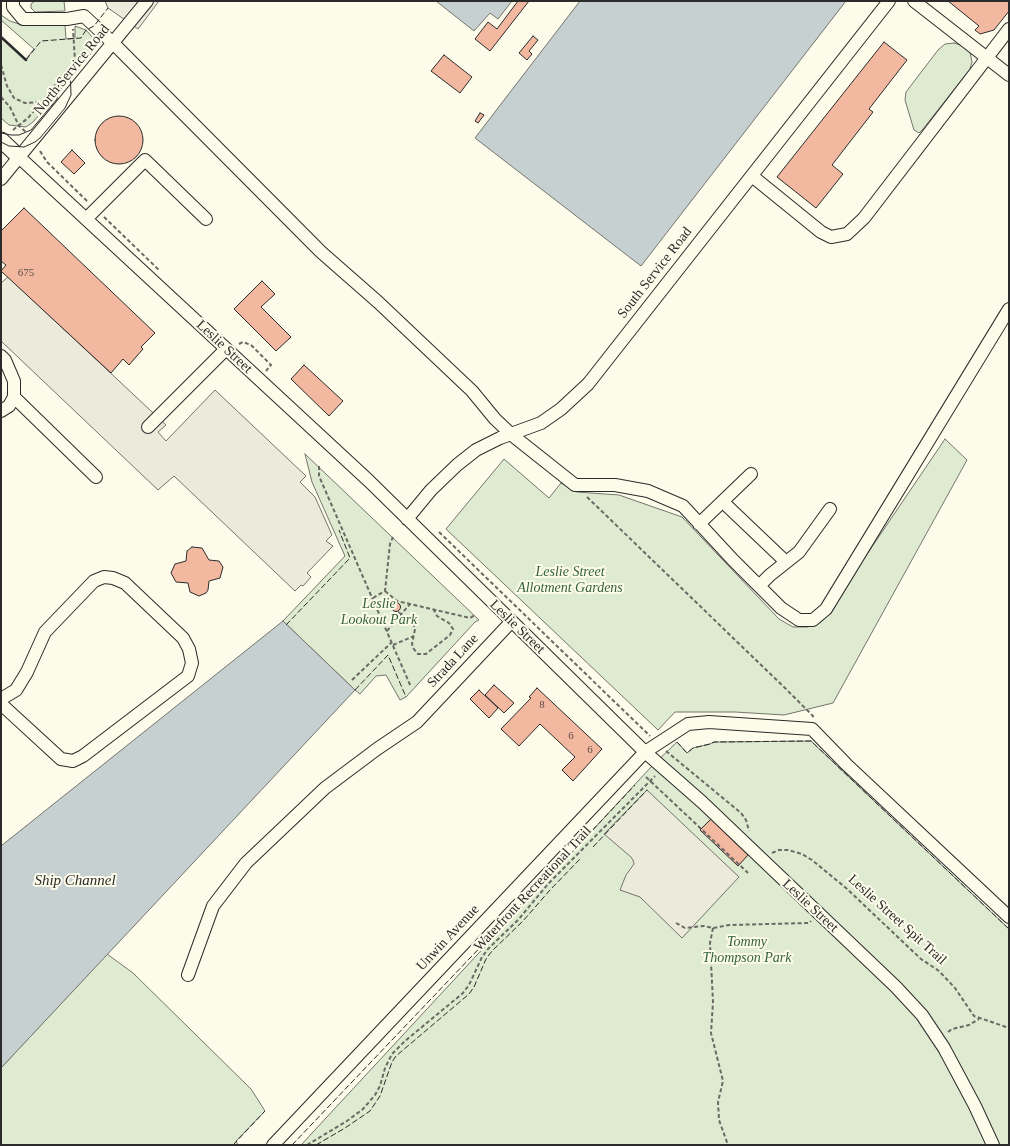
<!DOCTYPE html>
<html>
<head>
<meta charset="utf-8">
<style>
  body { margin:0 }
  #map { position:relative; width:1010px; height:1146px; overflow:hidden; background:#fdfbea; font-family:"Times New Roman",serif }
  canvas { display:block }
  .frame { position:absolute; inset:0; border:2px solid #2b2b2b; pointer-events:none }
</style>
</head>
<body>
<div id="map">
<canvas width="1010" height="1146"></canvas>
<div class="frame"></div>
</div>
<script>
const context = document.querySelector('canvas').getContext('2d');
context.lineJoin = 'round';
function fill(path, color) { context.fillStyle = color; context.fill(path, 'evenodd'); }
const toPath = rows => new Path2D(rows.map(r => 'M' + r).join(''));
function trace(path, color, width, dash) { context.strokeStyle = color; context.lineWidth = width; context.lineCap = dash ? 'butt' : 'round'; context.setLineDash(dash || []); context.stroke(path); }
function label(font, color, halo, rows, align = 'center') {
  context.font = font + ' "Times New Roman",serif'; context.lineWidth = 4; context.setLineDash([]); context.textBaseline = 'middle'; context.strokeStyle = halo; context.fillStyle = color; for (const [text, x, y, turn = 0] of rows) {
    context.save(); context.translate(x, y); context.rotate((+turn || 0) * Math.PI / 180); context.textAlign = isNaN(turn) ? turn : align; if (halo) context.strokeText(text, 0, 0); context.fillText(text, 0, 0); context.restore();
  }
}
const green = toPath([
  [35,1,64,1,65,11,35,12,31,8,31,4,35,1],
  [1,15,10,21,22,25,65,25,66,39,75,38,75,26,86,30,93,38,95,49,33,122,26,127,9,125,1,118,1,37,26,59,34,49,1,20,1,15],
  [954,43,963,46,970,52,972,62,970,69,923,129,919,133,914,130,905,100,906,92,938,50,945,44,954,43],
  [945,439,967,460,833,703,784,715,735,712,675,712,658,730,446,529,504,459,549,498,561,483,577,492,619,495,682,517,779,619,793,627,807,627,821,622,945,439],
  [305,454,479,620,475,622,406,697,400,700,386,675,376,676,360,694,355,690,283,621,345,556,312,482,305,454],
  [811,741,1009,929,1009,1145,301,1145,652,766,677,742,687,753,693,748,710,744,714,742,811,741],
  [107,954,133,973,251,1089,265,1111,236,1141,238,1145,1,1145,1,1068,107,954]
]);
const parking = toPath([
  [105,1,159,1,138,29,108,8,105,1],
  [8,277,166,425,158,432,166,441,215,390,306,476,300,482,315,497,332,535,326,541,333,546,307,573,311,577,303,586,301,585,295,591,174,476,158,490,1,341,1,283,8,277],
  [647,790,739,877,682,938,640,897,620,890,626,875,634,864,633,860,631,857,604,834,647,790]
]);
const water = toPath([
  [436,1,512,1,498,19,490,13,474,31,436,1],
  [580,1,846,1,641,266,475,138,580,1],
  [283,621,355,690,1,1068,1,846,283,621]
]);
const building = toPath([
  [518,1,529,1,490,51,475,39,488,22,497,29,518,1],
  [948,1,1009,1,1009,11,994,30,980,34,975,30,979,26,948,1],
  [533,36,538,40,529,51,532,54,527,60,519,53,533,36],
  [884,42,907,60,869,109,873,112,832,165,843,174,816,208,777,177,884,42],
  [444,55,472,77,460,93,431,71,444,55],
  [480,113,484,115,478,123,475,121,480,113],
  '95 140a24 24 0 1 1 48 0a24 24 0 1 1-48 0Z',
  [72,150,85,163,74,174,61,162,72,150],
  [24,208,155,333,141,347,143,349,129,365,123,359,111,373,1,271,6,265,1,261,1,231,24,208],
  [262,281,275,294,261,307,291,337,276,351,234,309,262,281],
  [304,365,343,401,329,416,291,379,304,365],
  [192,547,202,548,209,560,219,561,223,567,220,578,209,581,208,590,206,593,199,596,190,592,188,583,176,582,171,573,175,564,186,561,187,551,192,547],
  '391.5 607a4.5 4.5 0 1 1 9 0a4.5 4.5 0 1 1-9 0Z',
  [494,685,514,703,504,713,485,695,494,685],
  [537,688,602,749,573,781,562,770,575,757,540,724,519,746,501,729,531,698,529,697,537,688],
  [479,690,498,708,489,718,470,699,479,690],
  [711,819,748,855,738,866,700,830,711,819]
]);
const path = toPath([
  [1,65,7,86,14,98,25,103,39,102],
  [1,97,10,107,19,126,26,132],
  [13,130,28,118,75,61,73,29],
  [40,151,47,162,88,202],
  [104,217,160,271],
  [239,344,243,342,251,345,271,365,266,371],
  [319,466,319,476,411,687],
  [587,497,787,690,813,716,813,719],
  [439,532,650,736],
  [385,591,397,601,410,604],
  [373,598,385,591,390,544,393,537],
  [413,623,415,629,412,644,413,648,418,654,426,654,450,635,453,629,449,623,437,616,434,610],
  [387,631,410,604,470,618,475,615],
  [393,645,414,636],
  [352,680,392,642],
  [666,751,741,813,746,820,749,831],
  [646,777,748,873],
  [772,853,779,850,788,850,802,854,812,860,846,888,921,959,939,971,955,988,974,1016,1009,1028],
  [676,923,685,928,704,926,713,928,729,925,809,923,811,921],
  [713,928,710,943,713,1002,711,1033,723,1081,718,1102,719,1120,728,1145],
  [948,1032,952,1029,969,1025,979,1019],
  [307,1145,347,1121,363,1109,375,1095,380,1086,385,1068,392,1054,405,1041,463,993,469,985,482,957,488,949,518,920,548,884,655,776]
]);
const minor = toPath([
  [13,1,13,7,23,19,67,19,84,16,114,44,321,252,378,302,472,391,495,419,512,435,575,485,615,485,648,491,683,506,733,560,781,608,799,620,813,620,826,609,1009,309],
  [914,1,1009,75],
  [19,157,369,481,645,752,702,802,896,987,922,1015,944,1048,975,1106,993,1145],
  [752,176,821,232,831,237,847,234,864,218,1009,29],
  [1,179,147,1],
  [86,219,145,160,206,219],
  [1,356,5,360,14,381,14,397,9,406,1,411],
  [14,397,96,477],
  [148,427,226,349],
  [723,502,786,562],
  [407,519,431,490,457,465,476,450,500,438,541,423,561,409,588,384,889,1],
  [699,524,751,474],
  [759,586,770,575,799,552,830,509],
  [1,699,16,690,27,672,45,632,94,581,104,577,113,578,125,583,183,638,189,649,192,663,188,676,83,756,73,761,61,759,1,704],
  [188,975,213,906,246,863,325,788,377,749,417,722,512,621],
  [273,1145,645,752,688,724,709,722,812,729,846,764,1009,917]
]);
const major = toPath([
  [1,140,19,157]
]);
const tram = toPath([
  [1,133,11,135,19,135,31,130,57,99,59,81],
  [1,142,9,146,24,147,35,142,40,138,65,108,71,95,70,67]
]);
const pathBridge = toPath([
  [398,612,413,623]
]);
const fence = toPath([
  [26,60,41,41,81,38,86,30,94,26,108,8],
  [286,625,350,558,339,530],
  [355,690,388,655,406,697],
  [677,742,687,753,693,748,710,744,714,742,811,741,1009,929],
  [587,836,635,785],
  [593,847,647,790],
  [233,1145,265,1111],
  [292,1145,570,853],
  [316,1145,345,1128,370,1111,380,1096,392,1062,396,1056,469,994,474,987,486,959,492,951,523,921,550,890,581,858]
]);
const wall = toPath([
  [1,37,26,60]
]);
const numberNames = [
  ["675",26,273],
  ["8",542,705],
  ["6",571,736],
  ["6",590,750]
];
const streetNames = [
  ["North Service Road",72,70,-51],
  ["South Service Road",655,273,-52],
  ["Leslie Street",224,347,43],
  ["Leslie Street",517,627,44],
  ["Strada Lane",453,661,-47],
  ["Waterfront Recreational Trail",533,889,-47],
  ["Leslie Street",810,906,43],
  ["Leslie Street Spit Trail",897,920,42],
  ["Unwin Avenue",448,938,-47]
];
const parkNames = [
  ["Leslie Street",570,572],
  ["Allotment Gardens",570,588],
  ["Leslie",379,604],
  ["Lookout Park",379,620],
  ["Tommy",747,942],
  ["Thompson Park",747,958]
];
const waterNames = [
  ["Ship Channel",75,881]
];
fill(green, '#deebd1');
trace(green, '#74746e', 1);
fill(parking, '#eceadb');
trace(parking, '#74746e', 1);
fill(water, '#c7d0d0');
trace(water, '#74746e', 1);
fill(building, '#f2b8a0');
trace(building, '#2b2b2b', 1);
trace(minor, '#2b2b2b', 14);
trace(major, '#2b2b2b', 17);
trace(path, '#6a6964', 2, [4, 2.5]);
trace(minor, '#fdfbea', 12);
trace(major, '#fdfbea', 15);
trace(tram, '#2b2b2b', 1);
trace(pathBridge, '#6a6964', 2, [4, 2.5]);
trace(fence, '#2b2b2b', 1, [6, 2.5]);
trace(wall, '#2b2b2b', 2.5);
label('11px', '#5d4e48', null, numberNames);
label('14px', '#2b2b2b', '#fdfbea', streetNames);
label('italic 14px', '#34623c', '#fdfbea', parkNames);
label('italic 15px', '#2b2b2b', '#fdfbea', waterNames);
</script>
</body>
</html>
